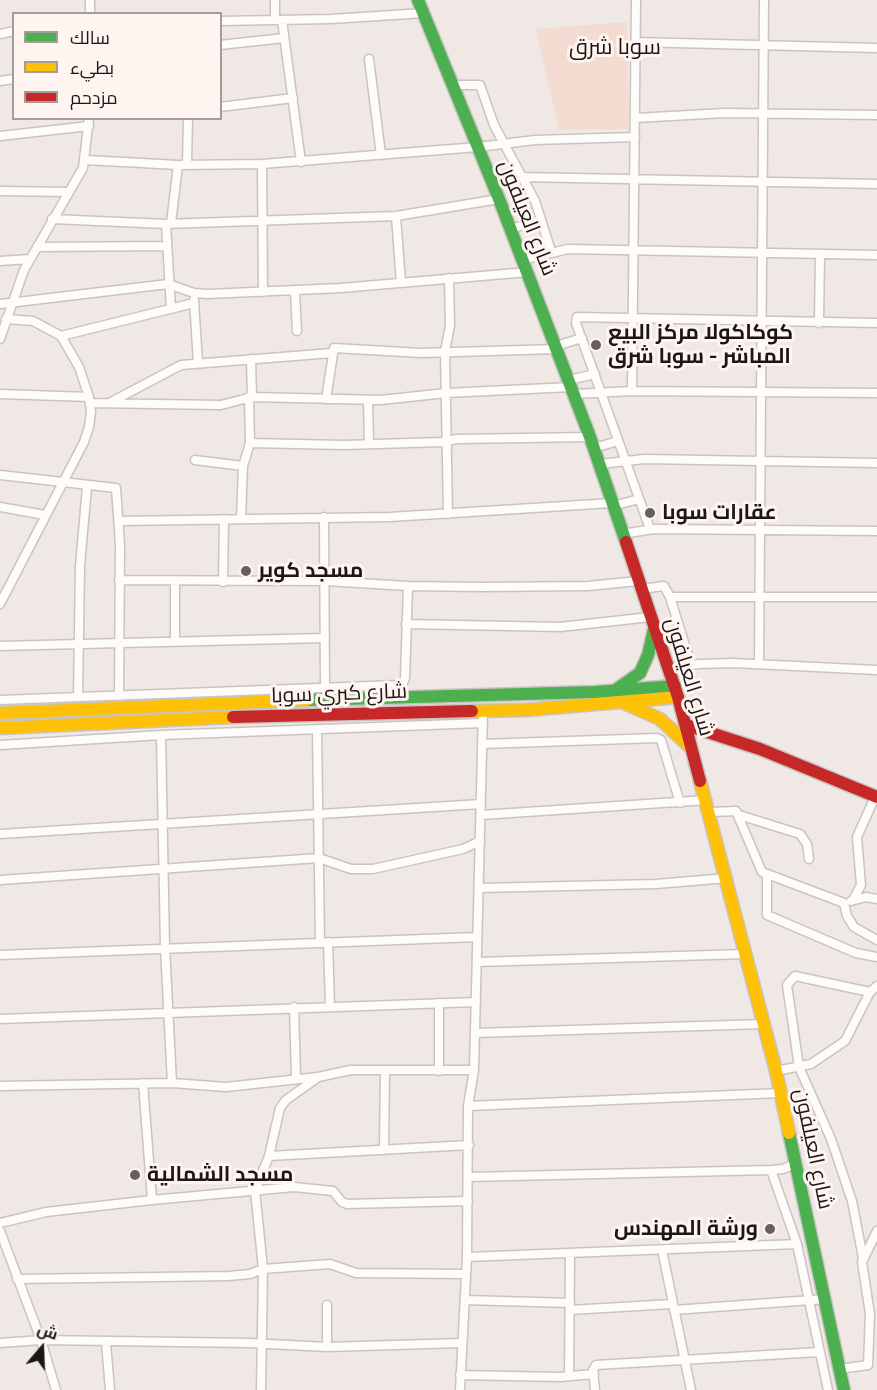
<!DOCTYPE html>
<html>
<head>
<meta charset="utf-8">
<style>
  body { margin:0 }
  #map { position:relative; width:877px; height:1390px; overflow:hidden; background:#efe8e5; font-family:"IBM Plex Serif",Cairo,serif }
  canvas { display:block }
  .legend { position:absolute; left:12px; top:12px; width:210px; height:108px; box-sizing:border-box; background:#fff4f0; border:2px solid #a49c98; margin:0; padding:8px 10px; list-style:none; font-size:18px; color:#1b1715 }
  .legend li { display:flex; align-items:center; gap:12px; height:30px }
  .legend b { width:30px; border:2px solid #a49c98 }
  .north { position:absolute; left:12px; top:1318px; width:60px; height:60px; -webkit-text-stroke:4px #fff4f0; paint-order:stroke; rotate:19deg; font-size:16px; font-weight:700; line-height:24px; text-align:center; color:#1b1715 }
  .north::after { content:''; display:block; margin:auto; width:21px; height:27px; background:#1b1715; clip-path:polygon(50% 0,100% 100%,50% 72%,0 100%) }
</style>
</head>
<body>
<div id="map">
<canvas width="877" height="1390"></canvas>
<ul class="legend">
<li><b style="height:8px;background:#4caf50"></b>سالك</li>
<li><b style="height:8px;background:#ffc107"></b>بطيء</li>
<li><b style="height:8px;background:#c62828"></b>مزدحم</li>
</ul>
<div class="north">ش</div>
</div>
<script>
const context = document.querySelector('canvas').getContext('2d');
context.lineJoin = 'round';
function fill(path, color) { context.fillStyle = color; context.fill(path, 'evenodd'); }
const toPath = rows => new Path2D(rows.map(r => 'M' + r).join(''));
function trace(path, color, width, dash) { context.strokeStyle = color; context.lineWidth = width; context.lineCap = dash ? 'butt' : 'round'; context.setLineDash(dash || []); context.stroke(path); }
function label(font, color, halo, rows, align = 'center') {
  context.font = font + ' "IBM Plex Serif",Cairo,serif'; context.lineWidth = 6; context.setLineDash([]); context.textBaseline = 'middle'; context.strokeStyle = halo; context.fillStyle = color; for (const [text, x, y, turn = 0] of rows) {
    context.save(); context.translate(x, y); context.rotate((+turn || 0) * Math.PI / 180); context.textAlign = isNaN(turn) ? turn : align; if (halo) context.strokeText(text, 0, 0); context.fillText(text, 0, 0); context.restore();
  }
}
const green = toPath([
  [627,22,629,129,559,130,536,29]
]);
const street = toPath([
  [275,0,275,20],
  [90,14,90,0],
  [282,20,301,162],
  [220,21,331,19,424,13],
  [0,34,14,31],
  [635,42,877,48],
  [220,45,284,38],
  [369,59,381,155],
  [0,81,14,79],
  [454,85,480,85,494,125,535,201,551,251],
  [220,107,293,98],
  [635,118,725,113,877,115],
  [0,136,89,126],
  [86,160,178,165,262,164,478,147,535,140,635,137],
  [262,164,263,292],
  [187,165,188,118],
  [522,177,877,184],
  [0,191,69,192],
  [396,216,401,283],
  [52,219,166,224,396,216,499,199],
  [171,223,178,165],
  [166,224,171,309],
  [510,229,541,220],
  [37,247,166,246],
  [522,260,568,249,877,255],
  [0,261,30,259],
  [295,291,297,331],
  [194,300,198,363],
  [0,304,168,284,194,293,208,294,341,288,528,272],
  [819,323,820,254],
  [61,336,194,303],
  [0,339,24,270,83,168,89,118],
  [556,346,582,338],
  [251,359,252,397],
  [569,380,595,374],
  [632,391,636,0],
  [0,394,89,397],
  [574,394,632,391,877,393],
  [326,399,334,348,421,353,557,349],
  [368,400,369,443],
  [111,402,181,365,332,353],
  [90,403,221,405,252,397,381,400,446,393,571,387],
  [250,443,344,445,443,442,457,439,590,437],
  [594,448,618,441],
  [195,460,243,466],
  [600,464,644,459,877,463],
  [0,475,116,488,120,545,119,696],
  [613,506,639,499],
  [0,507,45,515],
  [448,514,445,352,450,325,449,278],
  [324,517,325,687],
  [241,519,243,466,250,443,249,397],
  [119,521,390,517,612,503],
  [650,529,576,323,577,317,877,323],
  [622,534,654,529,877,531],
  [119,580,325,581,408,586,482,587,588,586,638,581],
  [175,582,175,642],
  [223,582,224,519],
  [641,589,664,586,670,597,877,597],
  [670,597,691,665],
  [0,604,84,442,89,427,91,412,89,397,79,367,61,336,33,321,6,319],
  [406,624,560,627,650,617],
  [0,646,325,638],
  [759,664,764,0],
  [668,669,698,664,733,663,877,670],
  [78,697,80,566,87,487],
  [0,700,398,685,403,683,405,678,408,586],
  [317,730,320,943],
  [161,735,165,947,172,1083],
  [482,744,657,738,661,740,680,803],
  [0,745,161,735,483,723],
  [710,812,736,811,762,872,844,903,847,916,854,927,877,940],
  [481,815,707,800],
  [739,815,800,834,807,844,809,859],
  [0,834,481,804],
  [767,875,767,915,856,953,877,957],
  [0,880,319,858,351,869,373,869,463,849,480,841],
  [479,888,656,884,727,878],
  [853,900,861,885,857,837,875,797],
  [851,901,866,897,877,899],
  [328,942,330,1006],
  [0,955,477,937],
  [477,962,746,954],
  [439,1003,439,1071],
  [294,1007,296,1078],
  [0,1019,476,1002],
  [475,1033,764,1024],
  [776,1071,811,1064,845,1041,870,992,877,986],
  [0,1086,172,1083,226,1087,318,1077,351,1070,474,1070],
  [468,1106,781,1093],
  [384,1150,385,1070],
  [269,1156,469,1145],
  [771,1170,797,1244,828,1390],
  [468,1177,771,1170,783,1169,797,1163],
  [152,1200,294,1187,333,1191,342,1202,347,1204,468,1201],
  [0,1223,46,1212,152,1200,143,1083],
  [0,1231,41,1340,56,1390],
  [662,1250,691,1390],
  [467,1257,797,1244],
  [863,1258,852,1201,831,1139,799,1067,787,985,795,976,870,992],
  [17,1279,229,1276,250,1274,263,1269,330,1264,356,1273,466,1274],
  [465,1300,570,1303],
  [570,1310,672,1304],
  [674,1310,825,1299],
  [0,1343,41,1340,250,1343,327,1347,461,1343],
  [106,1343,110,1390],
  [327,1347,327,1305],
  [840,1369,868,1365,870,1314,862,1262,877,1231],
  [460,1375,560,1377,594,1374],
  [569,1376,570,1254],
  [261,1390,263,1269,255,1190,269,1156,280,1108,286,1100,317,1078],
  [460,1390,467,1257,468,1106,474,1070,483,711],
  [595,1390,593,1370,596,1365,819,1352]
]);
const fast = toPath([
  [418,0,499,199,590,437,626,542],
  [617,689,640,673,648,655,654,629],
  [307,700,595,692,675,686],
  [789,1133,844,1390]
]);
const slow = toPath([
  [626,704,660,719,690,747],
  [472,711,526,710,678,697],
  [0,713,307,700],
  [0,728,233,717],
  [700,781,776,1071,789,1133]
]);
const jam = toPath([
  [626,542,678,697,700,781],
  [233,717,472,711],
  [686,725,760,749,877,797]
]);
const markers = [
  [596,345,6,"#65605e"],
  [650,513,6,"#65605e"],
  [246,571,6,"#65605e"],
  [135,1175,6,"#65605e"],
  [770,1229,6,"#65605e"]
];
const streetNames = [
  ["شارع العيلفون",527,218,68],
  ["شارع العيلفون",689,677,73],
  ["شارع كبري سوبا",339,694,-2],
  ["شارع العيلفون",813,1149,78]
];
const poiNames = [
  ["كوكاكولا مركز البيع",608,333],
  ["المباشر - سوبا شرق",608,357],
  ["عقارات سوبا",662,513],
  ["مسجد كوير",258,571],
  ["مسجد الشمالية",147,1175],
  ["ورشة المهندس",758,1229,"right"]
];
const neighbourhoodNames = [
  ["سوبا شرق",615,48]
];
fill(green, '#f3dbd1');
trace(street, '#c9c4c1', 11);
trace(fast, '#c9c4c1', 15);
trace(slow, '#c9c4c1', 15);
trace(jam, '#c9c4c1', 15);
trace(street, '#fdfcfb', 8);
trace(fast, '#4caf50', 12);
trace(slow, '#ffc107', 12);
trace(jam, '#c62828', 12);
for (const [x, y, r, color] of markers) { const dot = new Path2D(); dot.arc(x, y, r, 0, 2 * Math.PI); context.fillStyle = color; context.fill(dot); trace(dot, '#fff4f0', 2); }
label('21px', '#1b1715', '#fff4f0', streetNames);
label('bold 21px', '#1b1715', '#fff4f0', poiNames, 'left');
label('22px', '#1b1715', '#fff4f0', neighbourhoodNames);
</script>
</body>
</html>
